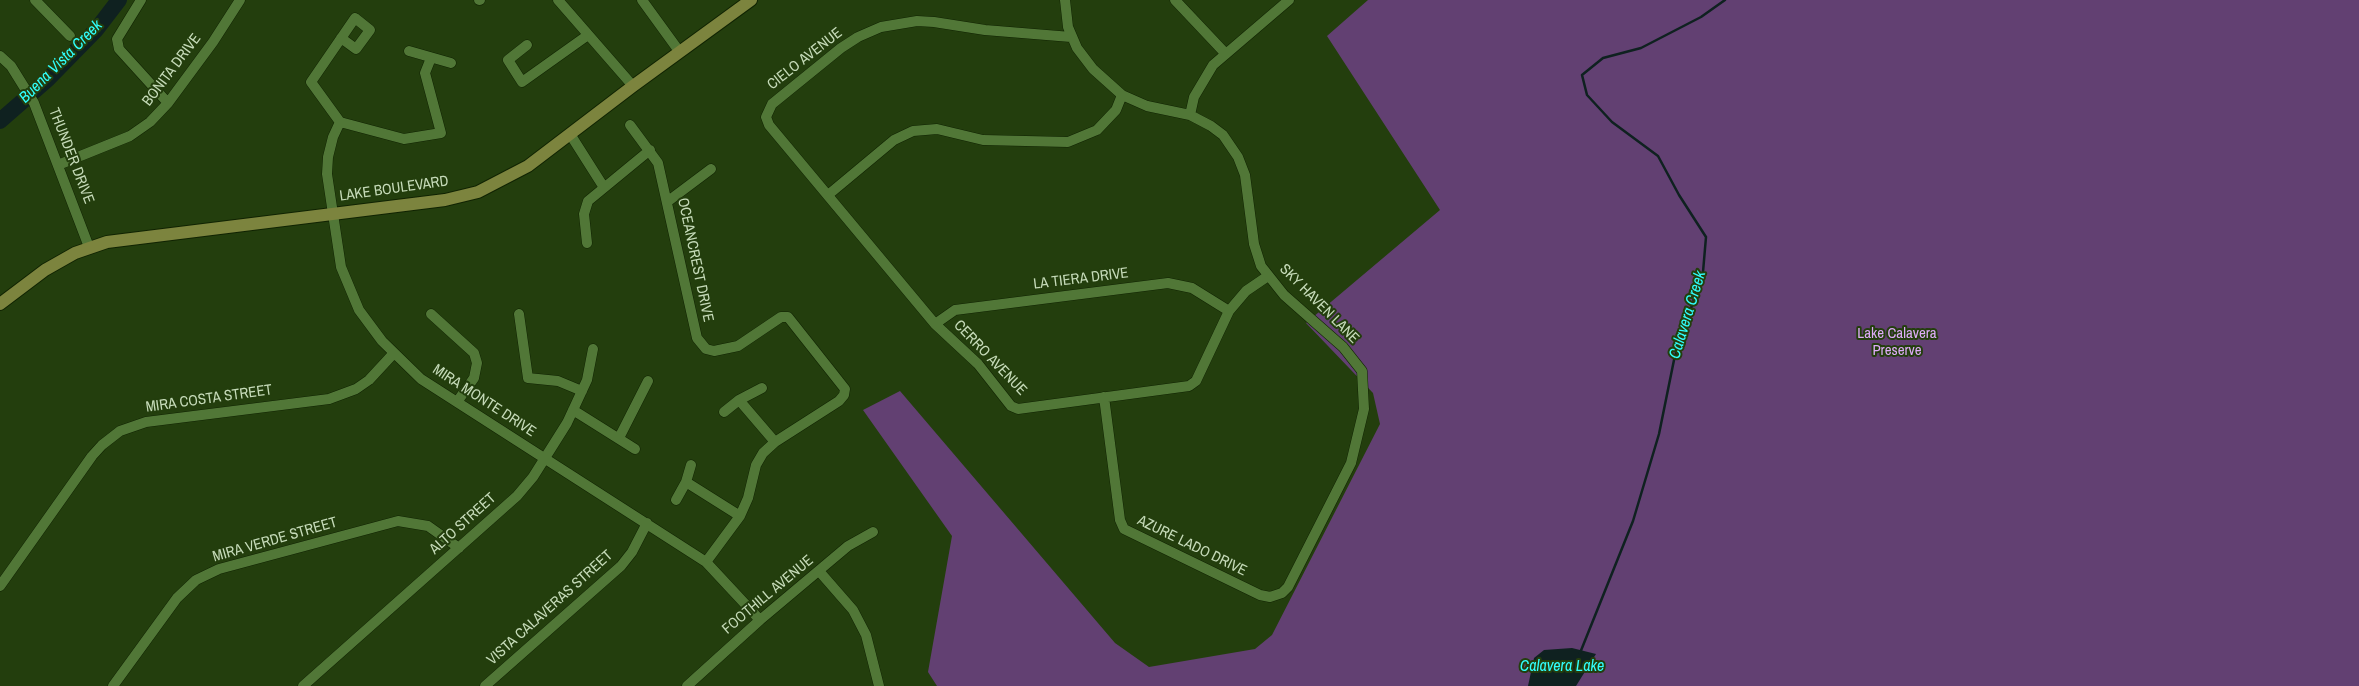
<!DOCTYPE html>
<html>
<head>
<meta charset="utf-8">
<style>
  body { margin:0 }
  canvas { display:block; background:#233e0d }
</style>
</head>
<body>
<canvas width="2359" height="686"></canvas>
<script>
const context = document.querySelector('canvas').getContext('2d');
context.lineJoin = 'round';
function fill(path, color) { context.fillStyle = color; context.fill(path, 'evenodd'); }
const toPath = rows => new Path2D(rows.map(r => 'M' + r).join(''));
function trace(path, color, width, dash) { context.strokeStyle = color; context.lineWidth = width; context.lineCap = dash ? 'butt' : 'round'; context.setLineDash(dash || []); context.stroke(path); }
function label(font, color, halo, rows, align = 'center') {
  context.font = font + ' "Archivo Narrow",sans-serif'; context.lineWidth = 4; context.setLineDash([]); context.textBaseline = 'middle'; context.strokeStyle = halo; context.fillStyle = color; for (const [text, x, y, turn = 0] of rows) {
    context.save(); context.translate(x, y); context.rotate((+turn || 0) * Math.PI / 180); context.textAlign = isNaN(turn) ? turn : align; if (halo) context.strokeText(text, 0, 0); context.fillText(text, 0, 0); context.restore();
  }
}
const green = toPath([
  [1368,0,2359,0,2359,686,937,686,928,672,952,536,863,410,900,391,1115,643,1149,667,1255,649,1272,635,1380,424,1373,393,1306,323,1440,210,1327,36]
]);
const water = toPath([
  [1572,648,1596,654,1576,686,1528,686,1534,658,1544,650]
]);
const stream = toPath([
  [1580,653,1633,521,1659,434,1674,360,1703,272,1706,237,1679,195,1658,156,1612,122,1587,95,1582,75,1603,58,1641,48,1701,17,1725,0]
]);
const river = toPath([
  [0,121,48,79,96,30,119,0]
]);
const street = toPath([
  [35,0,70,36],
  [141,0,117,39,119,49,168,103],
  [479,0,480,0],
  [558,0,633,86],
  [642,0,679,51],
  [1065,0,1068,27,1077,48,1093,69,1122,95,1147,106,1190,115,1211,126,1223,135,1238,157,1245,175,1254,244,1261,266,1284,295,1343,347,1362,371,1364,409,1351,463,1288,587,1282,593,1270,597,1260,595,1124,529,1120,520,1104,397],
  [1175,0,1225,53],
  [1071,37,985,30,934,22,917,21,881,27,858,37,841,48,772,104,766,117,769,125,935,324,978,364,1011,406,1018,409,1189,386,1196,381,1229,311,1246,291,1268,276],
  [527,45,508,60,522,82,588,35],
  [409,51,451,63],
  [0,56,11,66,34,103,89,247],
  [1190,115,1194,97,1213,65,1289,0],
  [340,122,333,137,328,157,327,174,341,267,359,310,382,341,421,379,706,562,760,620],
  [340,122,311,82,355,18,370,30,356,49,341,38],
  [340,122,404,139,441,133,425,73,431,58],
  [630,125,658,163,697,338,706,349,714,351,738,346,781,317,788,317,845,389,844,395,839,401,775,442,763,453,756,465,748,498,740,516,706,562],
  [570,134,603,186],
  [58,165,130,136,150,122,168,103,213,42,240,0],
  [828,195,894,140,913,131,937,129,983,140,1068,142,1097,130,1116,110,1122,95],
  [667,202,711,169],
  [587,243,584,214,588,201,650,150],
  [431,314,474,353,477,363,474,378,457,402],
  [519,314,528,378,558,381,582,391],
  [935,324,955,310,1168,283,1192,288,1229,311],
  [739,400,775,442],
  [573,410,635,449],
  [724,412,739,400,762,388],
  [619,438,648,381],
  [686,482,740,516],
  [676,500,686,482,691,465],
  [819,571,853,610,866,635,879,686],
  [0,586,92,456,102,445,120,431,146,422,329,399,356,389,369,380,394,353],
  [113,686,177,598,196,580,219,569,398,521,428,526,459,548],
  [303,686,517,496,533,477,567,423,587,380,593,349],
  [485,686,621,566,632,552,647,523],
  [687,686,760,620,848,546,873,532]
]);
const secondary = toPath([
  [0,304,45,270,75,253,107,242,445,200,478,192,528,166,633,86,751,0]
]);
const streetNames = [
  ["CIELO AVENUE",805,59,-38],
  ["BONITA DRIVE",172,70,-53],
  ["THUNDER DRIVE",71,156,69],
  ["LAKE BOULEVARD",394,189,-8],
  ["OCEANCREST DRIVE",695,260,78],
  ["LA TIERA DRIVE",1081,279,-7],
  ["SKY HAVEN LANE",1319,304,45],
  ["CERRO AVENUE",990,358,46],
  ["MIRA COSTA STREET",209,399,-8],
  ["MIRA MONTE DRIVE",484,401,33],
  ["ALTO STREET",463,524,-42],
  ["MIRA VERDE STREET",275,540,-16],
  ["AZURE LADO DRIVE",1192,546,26],
  ["FOOTHILL AVENUE",768,595,-40],
  ["VISTA CALAVERAS STREET",550,608,-42]
];
const parkNames = [
  ["Lake Calavera",1897,334],
  ["Preserve",1897,351]
];
const waterNames = [
  ["Buena Vista Creek",61,62,-45],
  ["Calavera Creek",1688,315,-73],
  ["Calavera Lake",1562,667]
];
fill(green, '#624072');
fill(water, '#0f2120');
trace(stream, '#0f2120', 2.5);
trace(river, '#0f2120', 16);
trace(street, '#102302', 11);
trace(secondary, '#102302', 14);
trace(street, '#517737', 10);
trace(secondary, '#7c843e', 12);
label('15px', '#c5dab8', '#233e0d', streetNames);
label('15px', '#dfacf9', '#233e0d', parkNames);
label('italic 16px', '#30fffd', '#233e0d', waterNames);
</script>
</body>
</html>
